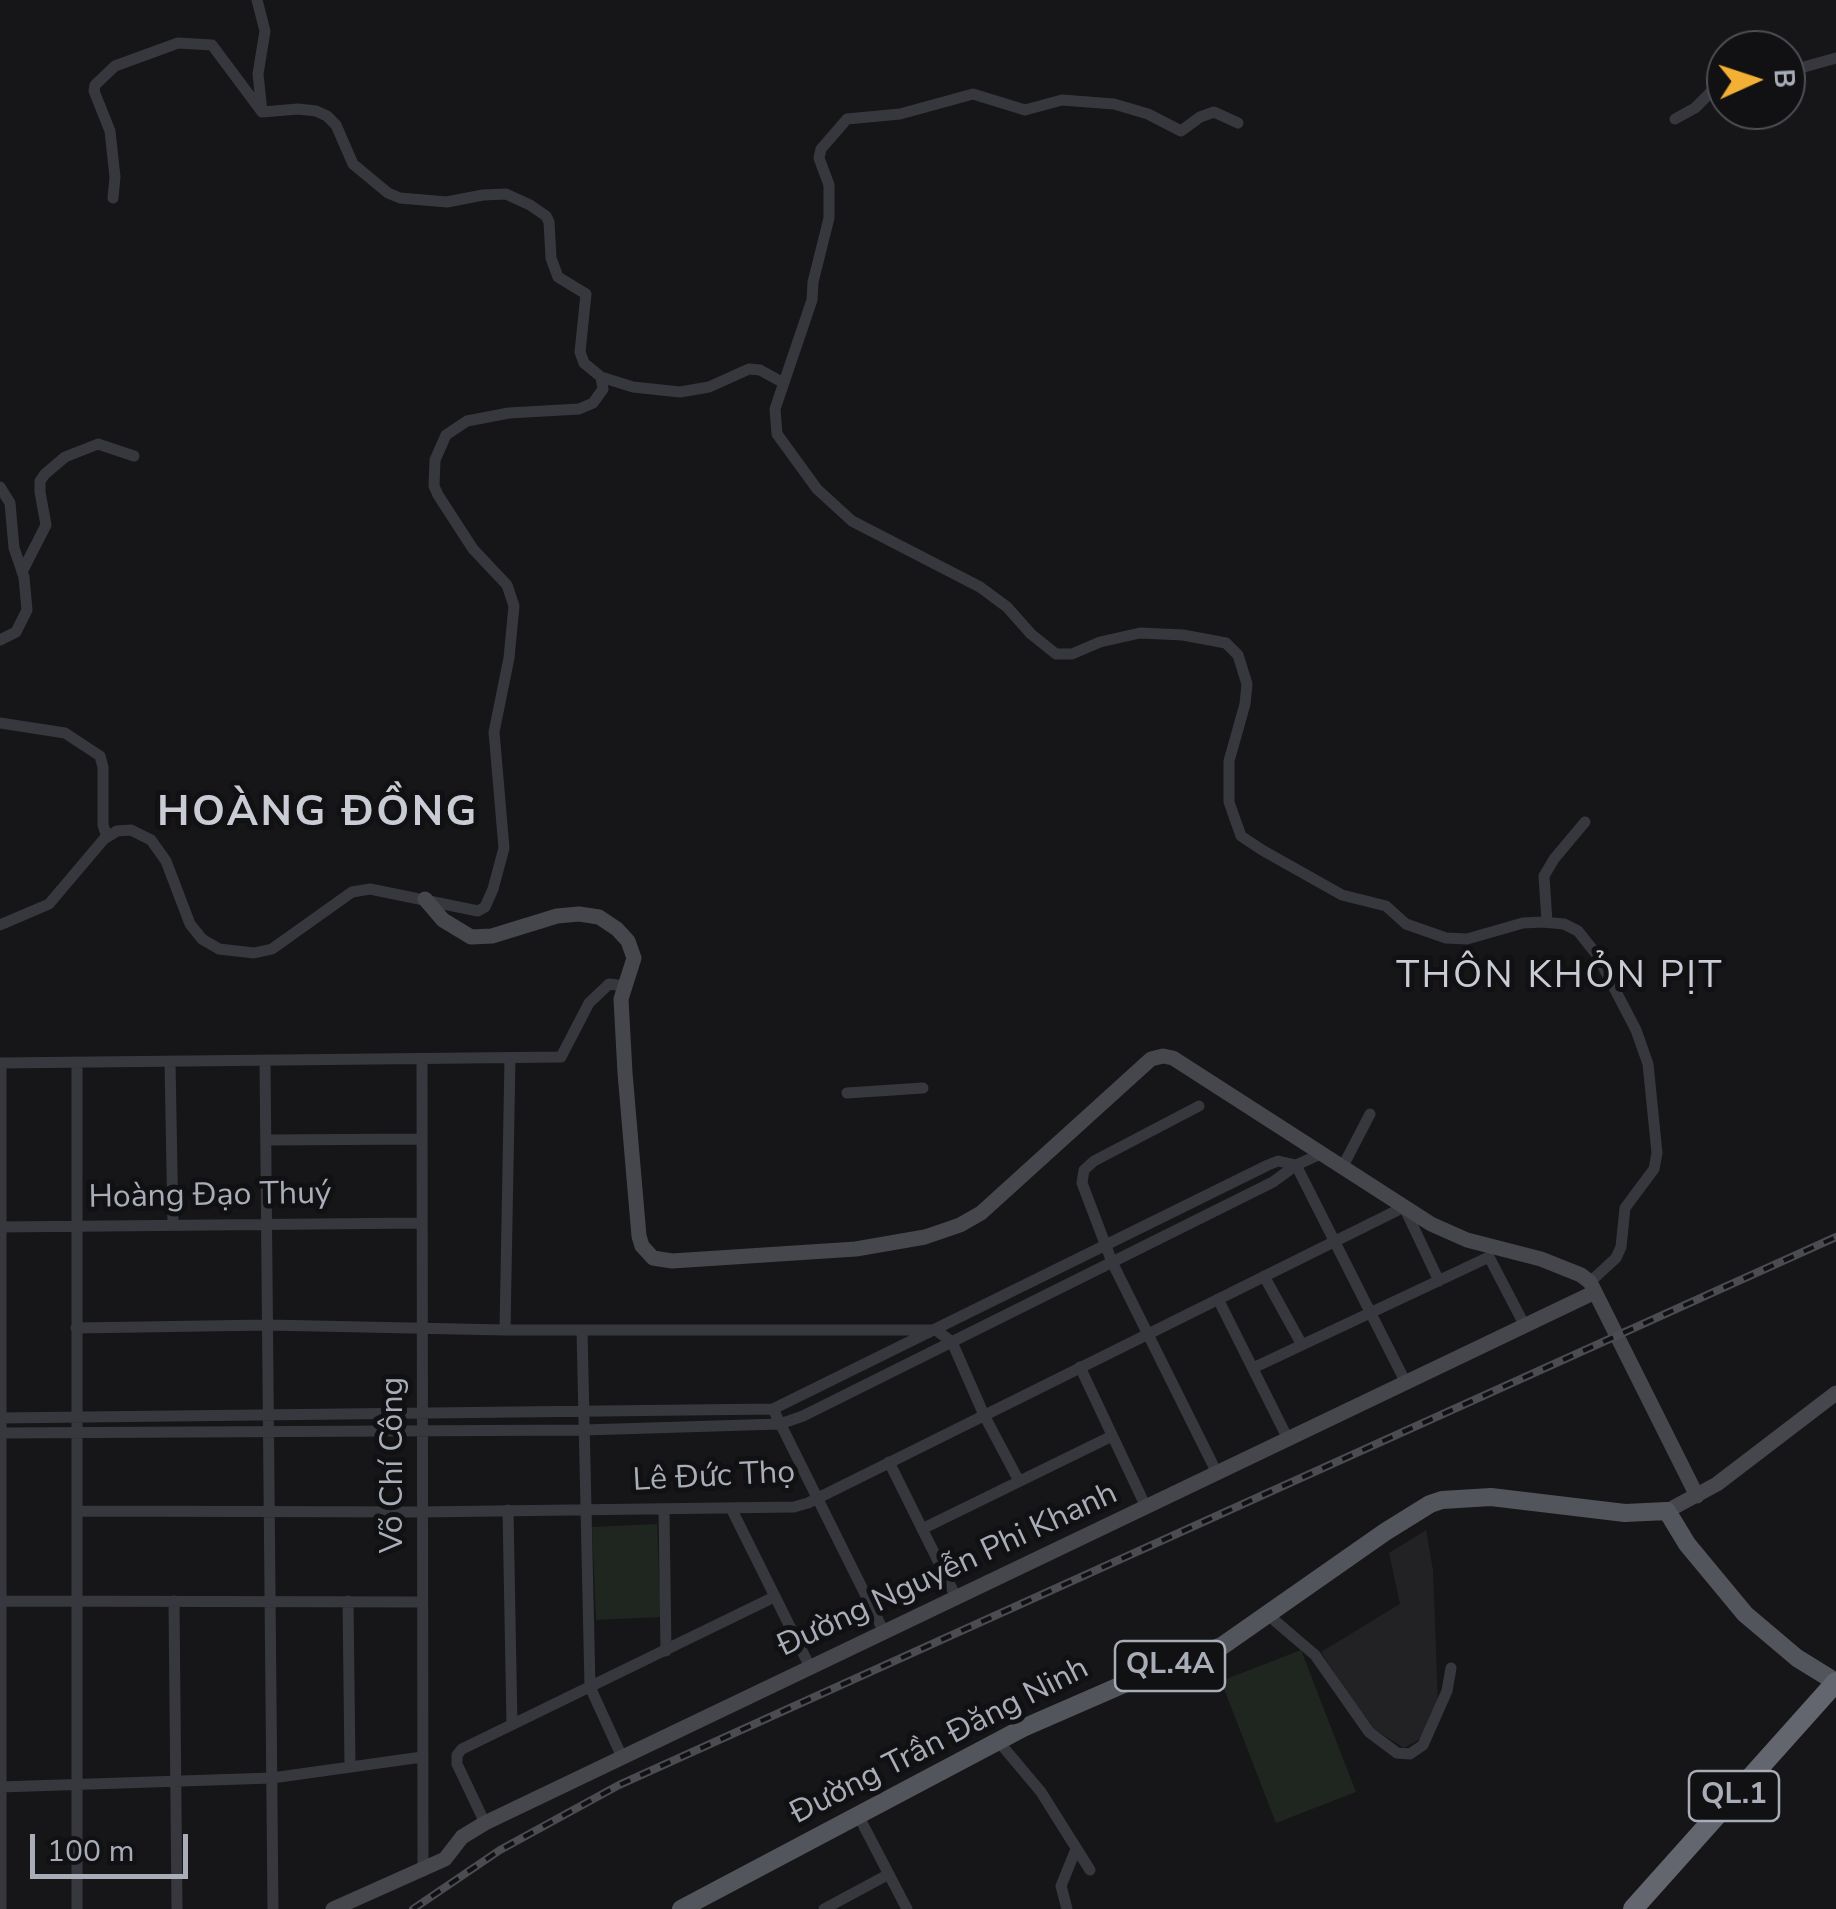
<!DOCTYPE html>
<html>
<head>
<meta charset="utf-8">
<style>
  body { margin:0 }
  #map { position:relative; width:1836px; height:1909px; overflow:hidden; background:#161618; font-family:"Nunito Sans",sans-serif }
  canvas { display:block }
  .north { position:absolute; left:1706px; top:30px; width:100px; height:100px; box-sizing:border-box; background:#111113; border:2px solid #4d4f55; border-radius:50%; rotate:87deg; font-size:28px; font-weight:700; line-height:40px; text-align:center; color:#a8adb8 }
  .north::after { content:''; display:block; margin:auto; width:35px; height:45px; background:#f2b134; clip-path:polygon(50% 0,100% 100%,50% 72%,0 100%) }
  .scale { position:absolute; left:30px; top:1834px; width:158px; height:45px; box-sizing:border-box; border:5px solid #a8adb8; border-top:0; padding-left:12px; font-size:30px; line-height:35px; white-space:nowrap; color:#a8adb8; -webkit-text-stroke:8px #111113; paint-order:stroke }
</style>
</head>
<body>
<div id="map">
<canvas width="1836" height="1909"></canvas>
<div class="north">B</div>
<div class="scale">100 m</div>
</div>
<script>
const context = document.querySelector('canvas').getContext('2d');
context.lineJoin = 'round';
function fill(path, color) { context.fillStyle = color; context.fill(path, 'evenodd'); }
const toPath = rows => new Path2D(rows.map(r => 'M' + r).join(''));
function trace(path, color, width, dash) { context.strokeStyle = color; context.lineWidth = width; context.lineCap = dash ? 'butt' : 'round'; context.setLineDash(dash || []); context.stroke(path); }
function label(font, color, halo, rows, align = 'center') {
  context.font = font + ' "Nunito Sans",sans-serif'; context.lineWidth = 10; context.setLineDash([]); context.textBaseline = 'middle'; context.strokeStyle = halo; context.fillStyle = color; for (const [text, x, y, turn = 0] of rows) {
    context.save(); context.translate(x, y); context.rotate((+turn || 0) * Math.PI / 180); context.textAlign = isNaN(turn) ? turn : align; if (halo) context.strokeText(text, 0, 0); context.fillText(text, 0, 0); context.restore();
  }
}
const built = toPath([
  [1426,1530,1433,1570,1438,1705,1420,1739,1404,1748,1369,1726,1321,1652,1400,1604,1389,1553]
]);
const green = toPath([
  [657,1524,661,1617,596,1620,592,1527],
  [1301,1650,1356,1792,1276,1823,1221,1681]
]);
const street = toPath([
  [257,0,265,31,258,74,262,112],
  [1786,72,1836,58],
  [1675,119,1695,108,1710,93,1726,91],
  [1238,123,1214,112,1200,117,1181,131,1148,114,1114,104,1062,100,1025,110,973,94,900,114,847,119,821,149,819,158,829,185,829,218,813,282,812,300,775,409,777,434,817,489,852,521,980,587,1007,607,1031,634,1056,654,1072,654,1100,642,1140,633,1183,635,1226,643,1238,655,1247,684,1245,704,1229,761,1229,802,1241,836,1262,850,1342,895,1386,906,1406,924,1446,938,1467,939,1523,923,1542,922,1564,924,1578,931,1597,955,1636,1030,1648,1064,1657,1153,1654,1169,1625,1208,1621,1247,1616,1258,1590,1282],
  [113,198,115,177,110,131,94,91,95,85,115,66,178,43,212,45,262,112],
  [601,377,633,387,680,392,709,387,749,369,760,370,782,382],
  [0,487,10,503,14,548,24,577,27,610,16,632,0,640],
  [22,572,46,525,40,492,40,481,45,474,65,457,98,444,134,456],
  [0,723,65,733,100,756,103,767,103,825,107,837],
  [1547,922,1544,876,1554,859,1585,822],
  [0,925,49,904,104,839,117,831,131,830,151,840,166,861,190,924,202,939,219,949,254,953,272,949,352,892,370,889,478,911,485,907,493,889,504,848,494,732,509,658,514,606,507,585,473,549,438,495,434,486,435,460,446,435,467,421,509,413,579,409,593,403,603,389,601,377,584,363,580,352,586,294,558,277,551,258,549,222,546,216,530,205,506,194,483,195,447,202,400,198,388,193,353,164,336,125,327,116,316,111,298,109,262,112],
  [422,1059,423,1871],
  [265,1060,273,1909],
  [170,1061,173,1225],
  [77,1062,77,1909],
  [0,1063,561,1057,589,1003,609,984,625,986],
  [847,1093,923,1088],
  [1199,1106,1094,1161,1084,1170,1082,1183,1112,1262,1217,1473],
  [266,1140,421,1139],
  [1296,1165,1406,1383],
  [1343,1166,1370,1114],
  [0,1227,421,1223],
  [1264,1276,1302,1345],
  [1218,1299,1288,1439],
  [76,1328,268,1325,505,1330,936,1330,952,1342,984,1415,1019,1481],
  [505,1330,510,1058],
  [582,1330,590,1687,622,1757],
  [1080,1367,1146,1507],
  [1253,1368,1489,1257,1525,1326],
  [773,1409,884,1632],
  [0,1418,773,1409,1268,1165,1278,1161,1296,1165],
  [0,1433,584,1430,780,1424,803,1416,1273,1182,1296,1165,1323,1153],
  [889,1462,956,1597],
  [508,1510,512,1725],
  [664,1510,666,1651],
  [732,1510,810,1667],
  [77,1511,420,1512,794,1507,808,1503,1404,1207,1439,1281],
  [922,1529,1112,1436],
  [0,1601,421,1602],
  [174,1601,177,1909],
  [348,1601,350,1767],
  [1267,1614,1315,1655,1369,1732,1397,1753,1410,1754,1423,1745,1447,1691,1451,1668],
  [999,1742,1041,1792,1090,1870],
  [0,1787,272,1778,422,1757],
  [858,1815,907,1909],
  [485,1823,457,1764,457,1755,462,1749,774,1597],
  [1,1909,1,1063],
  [824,1909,889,1874],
  [1067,1909,1061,1886,1076,1849]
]);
const secondary = toPath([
  [425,899,443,920,471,937,492,936,557,916,579,914,599,917,617,929,628,941,634,958,621,999,625,1073,639,1236,642,1246,653,1258,672,1261,856,1249,925,1237,960,1225,981,1213,1151,1059,1163,1056,1173,1058,1431,1224,1467,1240,1541,1259,1581,1275,1590,1282,1697,1496],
  [1667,1511,1717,1484,1836,1393],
  [333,1909,445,1859,462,1837,485,1823,1595,1292]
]);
const primary = toPath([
  [681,1909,1023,1728,1147,1674,1222,1646,1385,1532,1430,1504,1442,1500,1491,1497,1625,1513,1667,1511,1687,1544,1745,1614,1797,1658,1836,1682]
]);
const highway = toPath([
  [1633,1909,1836,1682]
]);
const rail = toPath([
  [413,1909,500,1850,619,1785,1836,1237]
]);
const shields = [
  [1170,1666,110],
  [1734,1796,90]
];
const shieldNames = [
  ["QL.4A",1170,1666],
  ["QL.1",1734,1796]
];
const streetNames = [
  ["Hoàng Đạo Thuý",210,1197,-1],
  ["Võ Chí Công",394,1465,-90],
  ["Lê Đức Thọ",714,1478,-3],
  ["Đường Nguyễn Phi Khanh",948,1571,-25],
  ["Đường Trần Đăng Ninh",940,1742,-27]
];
const quarterNames = [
  ["THÔN KHỎN PỊT",1560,978]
];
const districtNames = [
  ["HOÀNG ĐỒNG",318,815]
];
fill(built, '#222225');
fill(green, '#1e261f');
trace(street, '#37383d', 11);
trace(secondary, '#45474d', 15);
trace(primary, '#53555c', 18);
trace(highway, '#63666e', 20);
trace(rail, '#4a4c52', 8);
trace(rail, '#111113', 4, [11]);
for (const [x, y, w] of shields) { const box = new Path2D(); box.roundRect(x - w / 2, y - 25, w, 50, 8); context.fillStyle = '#111113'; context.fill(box); trace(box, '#a8adb8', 2.5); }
label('bold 30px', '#a8adb8', null, shieldNames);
label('32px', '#a8adb8', '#111113', streetNames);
context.letterSpacing = '2.5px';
label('38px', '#c9ccd4', '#111113', quarterNames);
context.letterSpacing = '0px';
context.letterSpacing = '2.5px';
label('bold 42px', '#c9ccd4', '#111113', districtNames);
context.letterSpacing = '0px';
</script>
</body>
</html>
